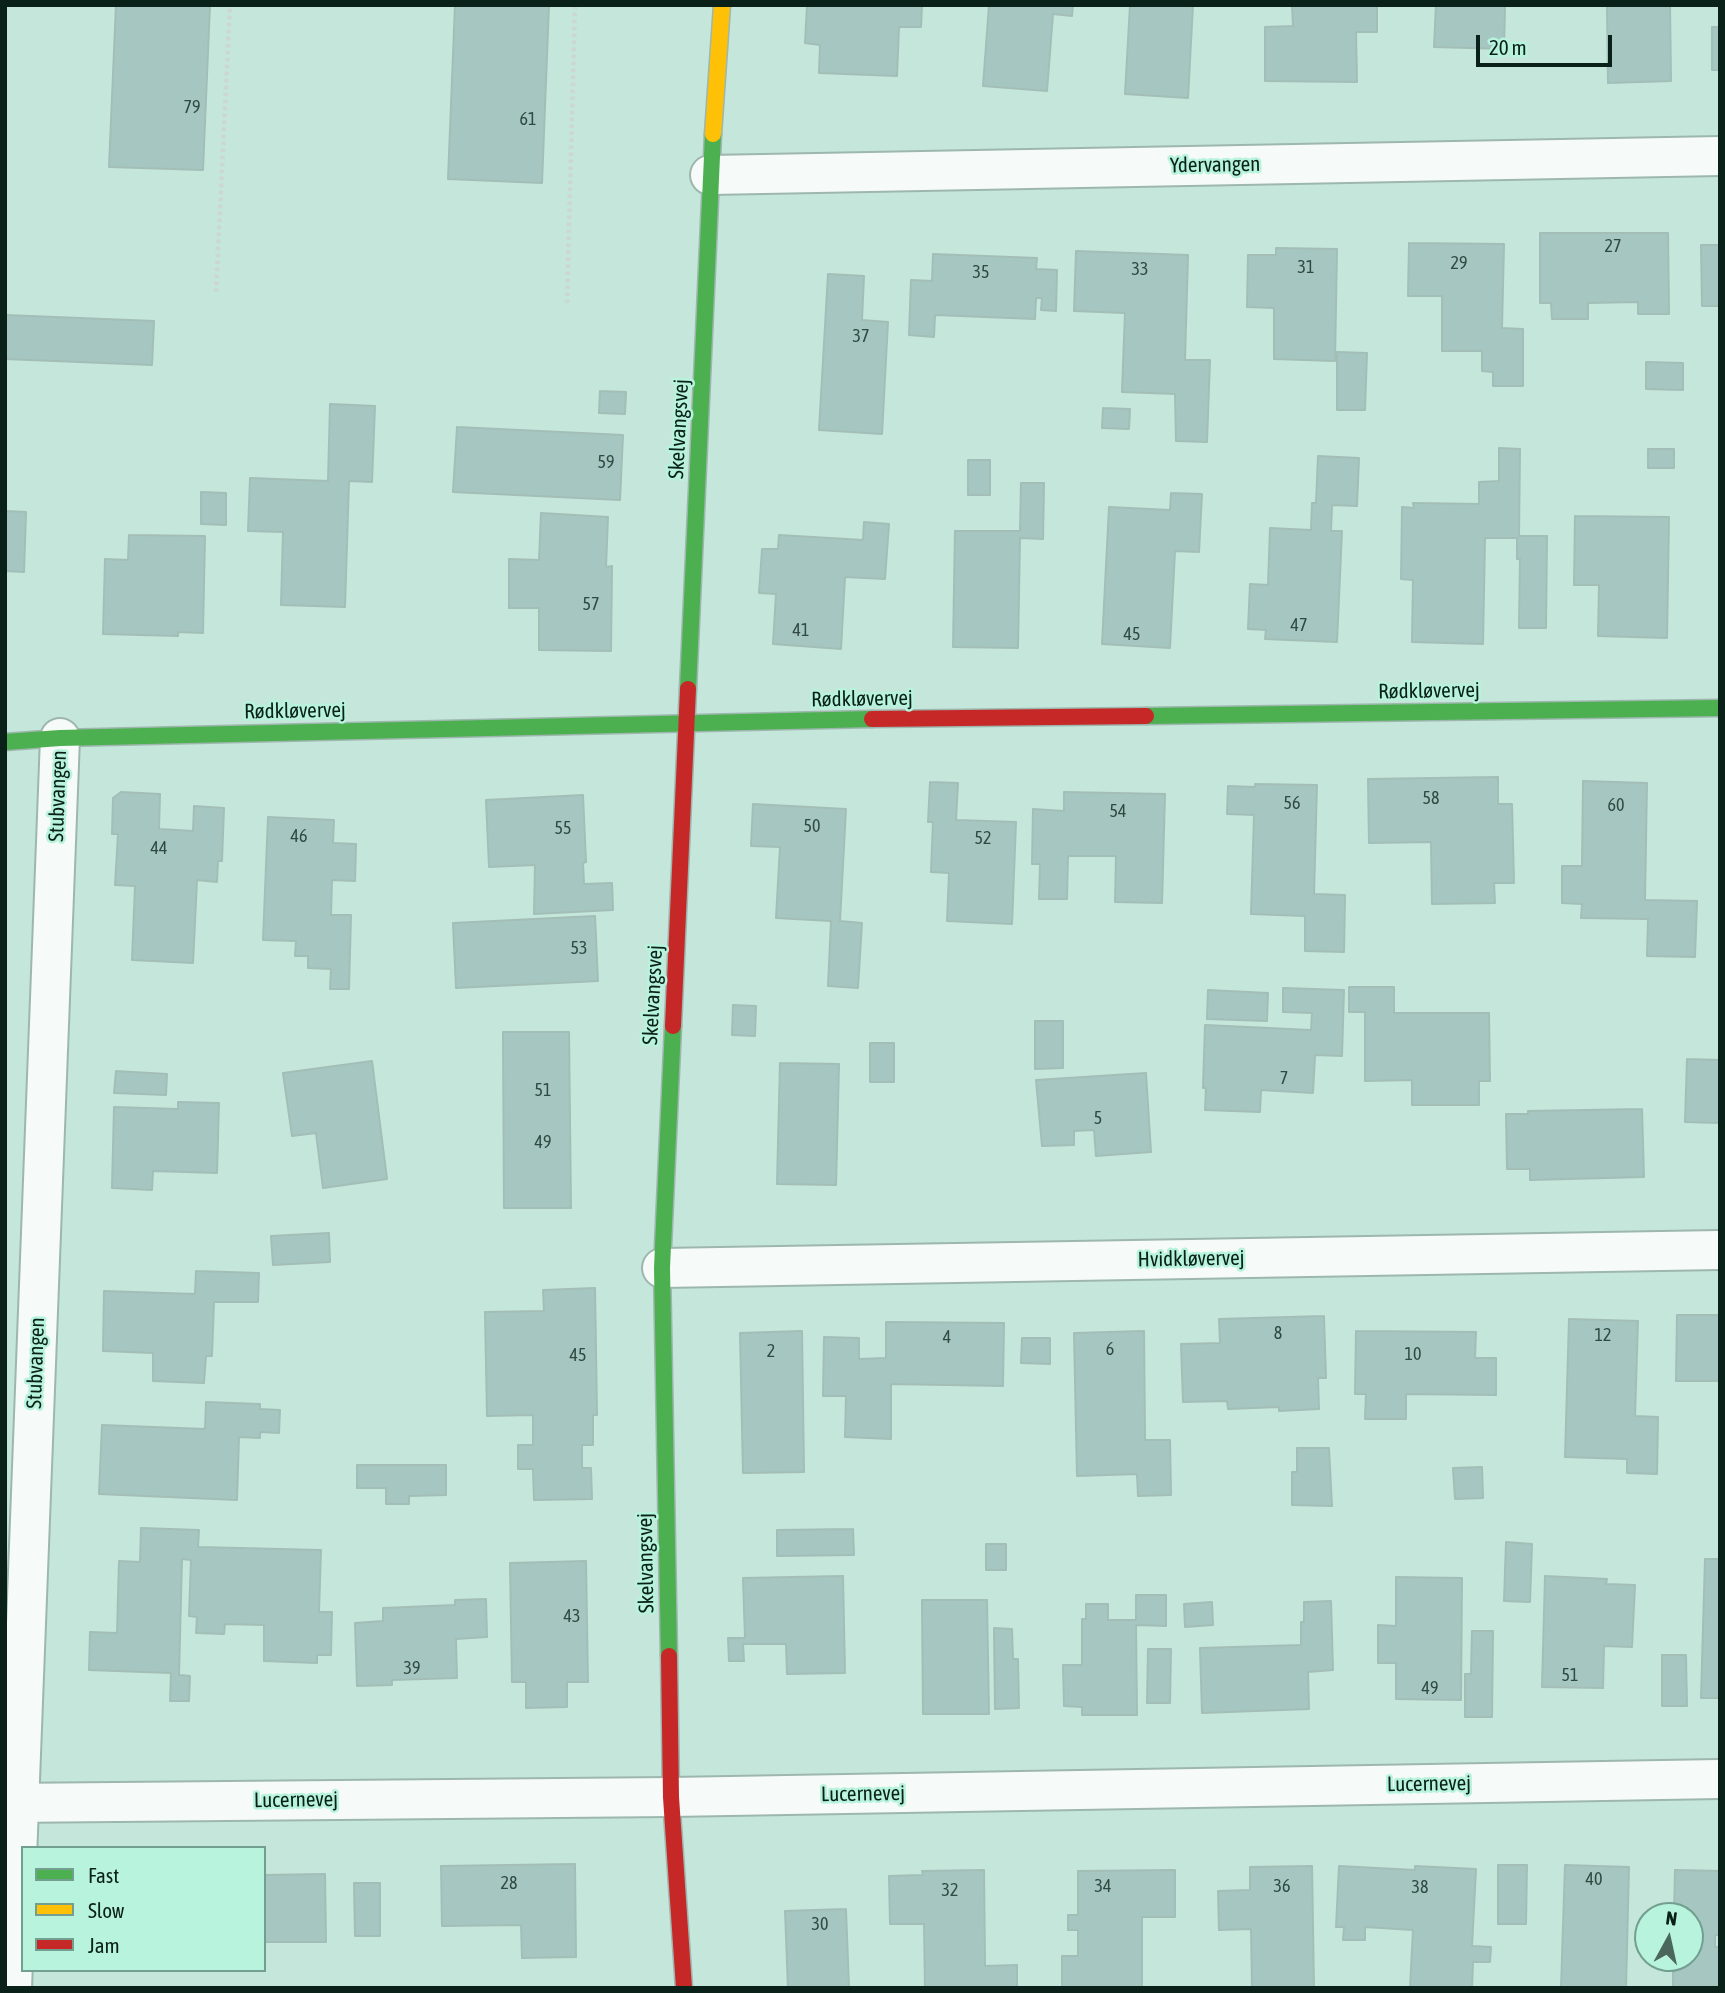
<!DOCTYPE html>
<html>
<head>
<meta charset="utf-8">
<style>
  body { margin:0 }
  #map { position:relative; width:1725px; height:1993px; overflow:hidden; background:#c5e6da; font-family:"Asap Condensed",sans-serif }
  canvas { display:block }
  .frame { position:absolute; inset:0; border:7px solid #092119; pointer-events:none }
  .legend { position:absolute; left:21px; top:1846px; width:245px; height:126px; box-sizing:border-box; background:#b8f3dd; border:2px solid #729f8f; margin:0; padding:9px 12px; list-style:none; font-size:21px; color:#092119 }
  .legend li { display:flex; align-items:center; gap:14px; height:35px }
  .legend b { width:35px; border:2px solid #729f8f }
  .north { position:absolute; left:1634px; top:1902px; width:70px; height:70px; box-sizing:border-box; background:#b8f3dd; border:2px solid #729f8f; border-radius:50%; rotate:8deg; font-size:19px; font-weight:700; line-height:28px; text-align:center; color:#092119 }
  .north::after { content:''; display:block; margin:auto; width:24px; height:32px; background:#4b665d; clip-path:polygon(50% 0,100% 100%,50% 72%,0 100%) }
  .scale { position:absolute; left:1476px; top:35px; width:136px; height:32px; box-sizing:border-box; border:4px solid #092119; border-top:0; padding-left:9px; font-size:21px; line-height:24px; white-space:nowrap; color:#092119; -webkit-text-stroke:5px #b8f3dd; paint-order:stroke }
</style>
</head>
<body>
<div id="map">
<canvas width="1725" height="1993"></canvas>
<div class="frame"></div>
<ul class="legend">
<li><b style="height:9px;background:#4caf50"></b>Fast</li>
<li><b style="height:9px;background:#ffc107"></b>Slow</li>
<li><b style="height:9px;background:#c62828"></b>Jam</li>
</ul>
<div class="north">N</div>
<div class="scale">20 m</div>
</div>
<script>
const context = document.querySelector('canvas').getContext('2d');
context.lineJoin = 'round';
function fill(path, color) { context.fillStyle = color; context.fill(path, 'evenodd'); }
const toPath = rows => new Path2D(rows.map(r => 'M' + r).join(''));
function trace(path, color, width, dash) { context.strokeStyle = color; context.lineWidth = width; context.lineCap = dash ? 'butt' : 'round'; context.setLineDash(dash || []); context.stroke(path); }
function label(font, color, halo, rows, align = 'center') {
  context.font = font + ' "Asap Condensed",sans-serif'; context.lineWidth = 5; context.setLineDash([]); context.textBaseline = 'middle'; context.strokeStyle = halo; context.fillStyle = color; for (const [text, x, y, turn = 0] of rows) {
    context.save(); context.translate(x, y); context.rotate((+turn || 0) * Math.PI / 180); context.textAlign = isNaN(turn) ? turn : align; if (halo) context.strokeText(text, 0, 0); context.fillText(text, 0, 0); context.restore();
  }
}
const building = toPath([
  [116,5,210,5,203,170,109,167,116,5],
  [455,5,549,5,542,183,448,179,455,5],
  [807,5,922,5,921,27,899,27,897,76,819,73,820,45,805,43,807,5],
  [989,5,1073,5,1072,16,1053,14,1047,91,983,86,989,5],
  [1130,5,1193,5,1188,98,1125,94,1130,5],
  [1292,5,1377,5,1377,32,1356,32,1357,82,1265,81,1265,27,1293,26,1292,5],
  [1436,5,1505,5,1504,49,1434,47,1436,5],
  [1607,5,1670,5,1671,81,1608,83,1607,5],
  [1712,27,1720,27,1720,70,1712,70,1712,27],
  [1540,233,1668,233,1669,314,1638,314,1638,302,1588,303,1588,319,1552,319,1551,303,1540,303,1540,233],
  [1409,243,1504,244,1502,328,1523,329,1523,386,1493,386,1493,372,1482,371,1482,351,1442,351,1442,296,1408,296,1409,243],
  [1701,245,1720,245,1720,306,1702,306,1701,245],
  [1276,248,1337,249,1335,361,1274,359,1274,308,1247,307,1248,255,1276,255,1276,248],
  [1076,251,1188,255,1185,360,1210,360,1207,442,1176,441,1175,394,1122,392,1125,313,1074,311,1076,251],
  [933,254,1037,258,1036,269,1057,270,1056,311,1041,310,1042,298,1036,298,1035,319,935,315,934,337,909,335,911,280,932,281,933,254],
  [828,274,864,276,862,320,888,322,882,434,819,430,828,274],
  [5,315,154,321,152,365,5,359,5,315],
  [1337,352,1367,353,1365,410,1337,410,1337,352],
  [1646,362,1683,363,1683,390,1646,389,1646,362],
  [600,391,626,392,625,414,599,413,600,391],
  [330,404,375,406,372,482,349,481,345,607,281,605,283,532,248,531,250,478,328,481,330,404],
  [1103,408,1130,409,1129,429,1102,428,1103,408],
  [457,427,623,435,620,500,453,492,457,427],
  [1499,448,1520,449,1519,536,1547,536,1546,628,1519,628,1520,559,1517,559,1517,538,1485,538,1483,644,1412,642,1413,580,1401,579,1402,507,1414,508,1413,503,1479,504,1479,482,1499,481,1499,448],
  [1648,449,1674,449,1674,468,1648,468,1648,449],
  [1318,456,1359,458,1357,506,1332,505,1331,531,1342,531,1337,642,1265,639,1266,630,1248,629,1250,584,1268,585,1270,528,1311,530,1312,503,1316,503,1318,456],
  [968,460,990,460,990,495,968,495,968,460],
  [1021,483,1044,483,1043,539,1020,538,1018,648,953,647,955,531,1020,531,1021,483],
  [201,492,226,493,226,525,201,524,201,492],
  [1171,493,1202,494,1199,552,1175,551,1170,648,1102,644,1109,507,1170,510,1171,493],
  [5,511,26,512,24,572,5,571,5,511],
  [541,513,608,517,606,567,612,566,611,651,539,650,539,608,509,608,509,559,539,560,541,513],
  [1575,516,1669,517,1667,638,1598,636,1599,585,1574,585,1575,516],
  [864,522,889,524,885,579,845,577,841,649,773,644,776,594,759,593,762,549,778,549,779,535,863,540,864,522],
  [129,535,205,536,203,633,178,632,178,636,103,634,105,559,128,560,129,535],
  [1498,777,1498,804,1512,804,1514,883,1494,883,1495,903,1432,904,1431,842,1369,843,1368,779,1498,777],
  [1583,781,1647,783,1645,900,1697,901,1695,957,1647,956,1648,919,1581,918,1582,904,1562,903,1562,866,1582,866,1583,781],
  [930,782,958,783,956,820,1016,822,1012,924,947,921,949,873,931,872,933,822,928,822,930,782],
  [1255,784,1317,785,1314,894,1345,895,1344,952,1305,951,1305,916,1251,914,1254,815,1227,814,1228,786,1255,787,1255,784],
  [121,792,160,794,159,829,193,831,194,806,224,808,222,861,218,861,217,882,197,880,193,963,132,960,135,886,115,885,118,834,112,834,113,798,121,792],
  [1064,792,1165,794,1162,903,1115,902,1116,856,1068,856,1067,899,1039,899,1040,864,1032,864,1033,809,1064,811,1064,792],
  [583,795,586,862,583,863,584,884,612,883,613,910,534,914,535,865,489,867,486,800,583,795],
  [753,804,846,809,840,921,862,923,858,988,828,986,831,921,776,918,780,847,751,846,753,804],
  [268,817,334,820,333,843,356,844,355,881,332,880,331,915,351,915,349,989,330,989,331,969,308,968,308,956,295,956,296,941,263,940,268,817],
  [595,916,598,981,456,988,453,923,595,916],
  [1349,987,1394,987,1394,1013,1489,1013,1490,1081,1479,1081,1479,1105,1412,1105,1412,1080,1365,1081,1365,1012,1349,1012,1349,987],
  [1283,988,1344,990,1342,1056,1315,1055,1313,1093,1261,1090,1260,1112,1205,1110,1206,1088,1203,1088,1205,1025,1311,1030,1312,1013,1283,1012,1283,988],
  [1208,990,1268,993,1267,1021,1207,1019,1208,990],
  [733,1005,756,1006,755,1036,732,1035,733,1005],
  [1035,1021,1063,1021,1063,1068,1035,1069,1035,1021],
  [503,1032,569,1032,571,1208,504,1208,503,1032],
  [870,1043,894,1043,894,1082,870,1082,870,1043],
  [1687,1059,1720,1060,1720,1123,1685,1122,1687,1059],
  [372,1061,387,1179,323,1188,316,1133,292,1136,283,1073,372,1061],
  [780,1063,839,1064,836,1185,777,1184,780,1063],
  [116,1071,167,1074,166,1095,114,1093,116,1071],
  [1146,1073,1151,1152,1096,1156,1094,1130,1074,1131,1074,1145,1042,1146,1036,1080,1146,1073],
  [178,1102,219,1103,217,1173,153,1171,152,1190,112,1188,114,1107,178,1109,178,1102],
  [1642,1109,1644,1177,1530,1180,1530,1169,1507,1169,1506,1114,1528,1114,1528,1111,1642,1109],
  [329,1233,330,1262,273,1265,271,1236,329,1233],
  [196,1271,259,1273,258,1302,214,1302,212,1356,206,1356,204,1383,153,1381,153,1353,103,1351,104,1291,195,1294,196,1271],
  [595,1288,597,1415,593,1415,593,1445,582,1445,582,1468,591,1468,592,1499,534,1500,533,1469,518,1469,518,1445,533,1445,533,1415,487,1416,485,1312,544,1311,543,1290,595,1288],
  [1677,1315,1720,1315,1720,1381,1676,1381,1677,1315],
  [1324,1316,1326,1378,1318,1378,1319,1409,1279,1411,1279,1407,1228,1409,1227,1401,1183,1402,1181,1344,1220,1343,1219,1319,1324,1316],
  [1569,1319,1638,1321,1635,1416,1658,1417,1657,1474,1627,1473,1627,1459,1565,1457,1569,1319],
  [886,1322,1004,1323,1003,1386,891,1384,891,1439,845,1437,846,1396,823,1396,824,1337,859,1338,859,1359,886,1358,886,1322],
  [802,1331,804,1472,743,1473,740,1333,802,1331],
  [1144,1331,1145,1440,1170,1440,1171,1495,1138,1496,1137,1474,1077,1476,1074,1333,1144,1331],
  [1356,1331,1476,1332,1475,1358,1496,1358,1496,1395,1406,1394,1406,1419,1365,1419,1366,1394,1355,1394,1356,1331],
  [1022,1338,1050,1338,1050,1364,1021,1363,1022,1338],
  [206,1402,260,1404,260,1409,280,1410,279,1433,260,1432,260,1438,239,1437,237,1500,99,1494,102,1425,205,1429,206,1402],
  [1297,1448,1329,1448,1332,1506,1292,1505,1292,1472,1297,1472,1297,1448],
  [357,1465,446,1465,446,1495,409,1496,409,1504,386,1504,386,1488,357,1488,357,1465],
  [1482,1467,1483,1498,1455,1499,1453,1468,1482,1467],
  [141,1528,199,1530,198,1547,321,1550,319,1612,332,1612,331,1655,317,1655,317,1663,264,1661,264,1625,225,1624,224,1634,196,1633,197,1617,189,1616,191,1560,182,1559,179,1675,190,1676,189,1701,170,1701,171,1673,89,1670,90,1632,117,1633,119,1561,140,1562,141,1528],
  [853,1529,854,1555,777,1556,777,1530,853,1529],
  [1506,1542,1532,1544,1530,1602,1504,1601,1506,1542],
  [986,1544,1006,1544,1006,1570,986,1570,986,1544],
  [1705,1559,1720,1559,1720,1698,1701,1698,1705,1559],
  [586,1561,588,1682,567,1682,567,1707,526,1708,526,1682,512,1682,510,1563,586,1561],
  [843,1576,845,1673,787,1674,786,1644,743,1644,744,1661,729,1661,728,1638,745,1638,743,1578,843,1576],
  [1545,1576,1607,1579,1606,1584,1635,1585,1632,1647,1604,1646,1603,1688,1542,1687,1545,1576],
  [1396,1577,1462,1578,1461,1700,1396,1699,1396,1663,1378,1663,1378,1625,1396,1626,1396,1577],
  [1136,1595,1166,1595,1166,1626,1136,1625,1137,1715,1082,1715,1082,1707,1064,1706,1063,1665,1082,1665,1082,1619,1086,1619,1086,1604,1108,1604,1108,1620,1136,1620,1136,1595],
  [486,1599,487,1637,456,1639,457,1678,392,1680,392,1685,357,1686,355,1623,383,1621,383,1608,455,1605,455,1600,486,1599],
  [922,1600,987,1600,989,1714,923,1714,922,1600],
  [1331,1601,1333,1670,1308,1672,1309,1709,1202,1713,1200,1648,1301,1645,1301,1622,1304,1622,1304,1602,1331,1601],
  [1212,1602,1213,1625,1185,1627,1184,1604,1212,1602],
  [994,1628,1012,1629,1013,1659,1018,1659,1019,1708,995,1709,994,1628],
  [1472,1631,1493,1631,1492,1717,1465,1717,1465,1674,1471,1674,1472,1631],
  [1148,1649,1171,1649,1170,1703,1147,1703,1148,1649],
  [1662,1655,1686,1655,1687,1706,1662,1706,1662,1655],
  [575,1864,576,1957,522,1958,521,1925,442,1926,441,1866,575,1864],
  [1498,1865,1527,1865,1526,1924,1498,1924,1498,1865],
  [1565,1865,1629,1867,1626,1988,1561,1988,1565,1865],
  [1312,1866,1314,1988,1252,1988,1251,1929,1219,1930,1218,1891,1250,1890,1250,1867,1312,1866],
  [1339,1866,1415,1870,1415,1866,1476,1869,1472,1946,1491,1947,1490,1962,1473,1962,1472,1988,1410,1988,1413,1930,1365,1927,1365,1940,1343,1940,1344,1927,1336,1927,1339,1866],
  [984,1870,985,1966,1017,1965,1017,1988,925,1988,924,1924,890,1924,889,1876,923,1875,922,1871,984,1870],
  [1175,1870,1175,1917,1142,1917,1142,1988,1062,1988,1062,1956,1078,1956,1078,1930,1068,1930,1068,1915,1078,1915,1078,1871,1175,1870],
  [1675,1870,1720,1871,1720,1935,1715,1935,1715,1947,1720,1947,1720,1988,1673,1988,1673,1958,1690,1958,1690,1916,1674,1916,1675,1870],
  [325,1874,326,1942,264,1942,264,1875,325,1874],
  [354,1883,380,1883,380,1936,355,1936,354,1883],
  [846,1909,849,1988,788,1988,785,1911,846,1909]
]);
const path = toPath([
  [216,292,230,5],
  [567,303,575,5]
]);
const street = toPath([
  [710,175,1720,156],
  [662,1268,1720,1250],
  [5,1803,671,1797,1720,1779],
  [12,1988,60,738]
]);
const fast = toPath([
  [688,689,713,134],
  [1146,716,1720,708],
  [5,742,60,738,872,719],
  [669,1656,662,1268,673,1026]
]);
const slow = toPath([
  [713,134,722,5]
]);
const jam = toPath([
  [872,719,1146,716],
  [673,1026,688,689],
  [669,1656,671,1797,684,1988]
]);
const numberNames = [
  ["79",192,107],
  ["61",528,119],
  ["27",1613,246],
  ["29",1459,263],
  ["31",1306,267],
  ["33",1140,269],
  ["35",981,272],
  ["37",861,336],
  ["59",606,462],
  ["57",591,604],
  ["47",1299,625],
  ["41",801,630],
  ["45",1132,634],
  ["58",1431,798],
  ["56",1292,803],
  ["60",1616,805],
  ["54",1118,811],
  ["50",812,826],
  ["55",563,828],
  ["46",299,836],
  ["52",983,838],
  ["44",159,848],
  ["53",579,948],
  ["7",1284,1078],
  ["51",543,1090],
  ["5",1098,1118],
  ["49",543,1142],
  ["8",1278,1333],
  ["12",1603,1335],
  ["4",947,1337],
  ["6",1110,1349],
  ["2",771,1351],
  ["10",1413,1354],
  ["45",578,1355],
  ["43",572,1616],
  ["39",412,1668],
  ["51",1570,1675],
  ["49",1430,1688],
  ["40",1594,1879],
  ["28",509,1883],
  ["34",1103,1886],
  ["36",1282,1886],
  ["38",1420,1887],
  ["32",950,1890],
  ["30",820,1924]
];
const streetNames = [
  ["Ydervangen",1215,165,-1],
  ["Skelvangsvej",679,429,-87],
  ["Rødkløvervej",1429,691,-1],
  ["Rødkløvervej",862,699,-1],
  ["Rødkløvervej",295,711,-1],
  ["Stubvangen",58,796,-88],
  ["Skelvangsvej",653,995,-87],
  ["Hvidkløvervej",1191,1259,-1],
  ["Stubvangen",36,1363,-88],
  ["Skelvangsvej",646,1563,-91],
  ["Lucernevej",1429,1784,-1],
  ["Lucernevej",863,1794,-1],
  ["Lucernevej",296,1800,-1]
];
fill(building, '#a6c7c1');
trace(building, '#a3beb7', 2);
trace(street, '#9db7ae', 42);
trace(fast, '#9db7ae', 19);
trace(slow, '#9db7ae', 19);
trace(jam, '#9db7ae', 19);
trace(path, '#ccd6d2', 4.5, [3.5, 3.5]);
trace(street, '#f6fbf9', 38);
trace(fast, '#4caf50', 16);
trace(slow, '#ffc107', 16);
trace(jam, '#c62828', 16);
label('18px', '#304a43', null, numberNames);
label('21px', '#092119', '#b8f3dd', streetNames);
</script>
</body>
</html>
